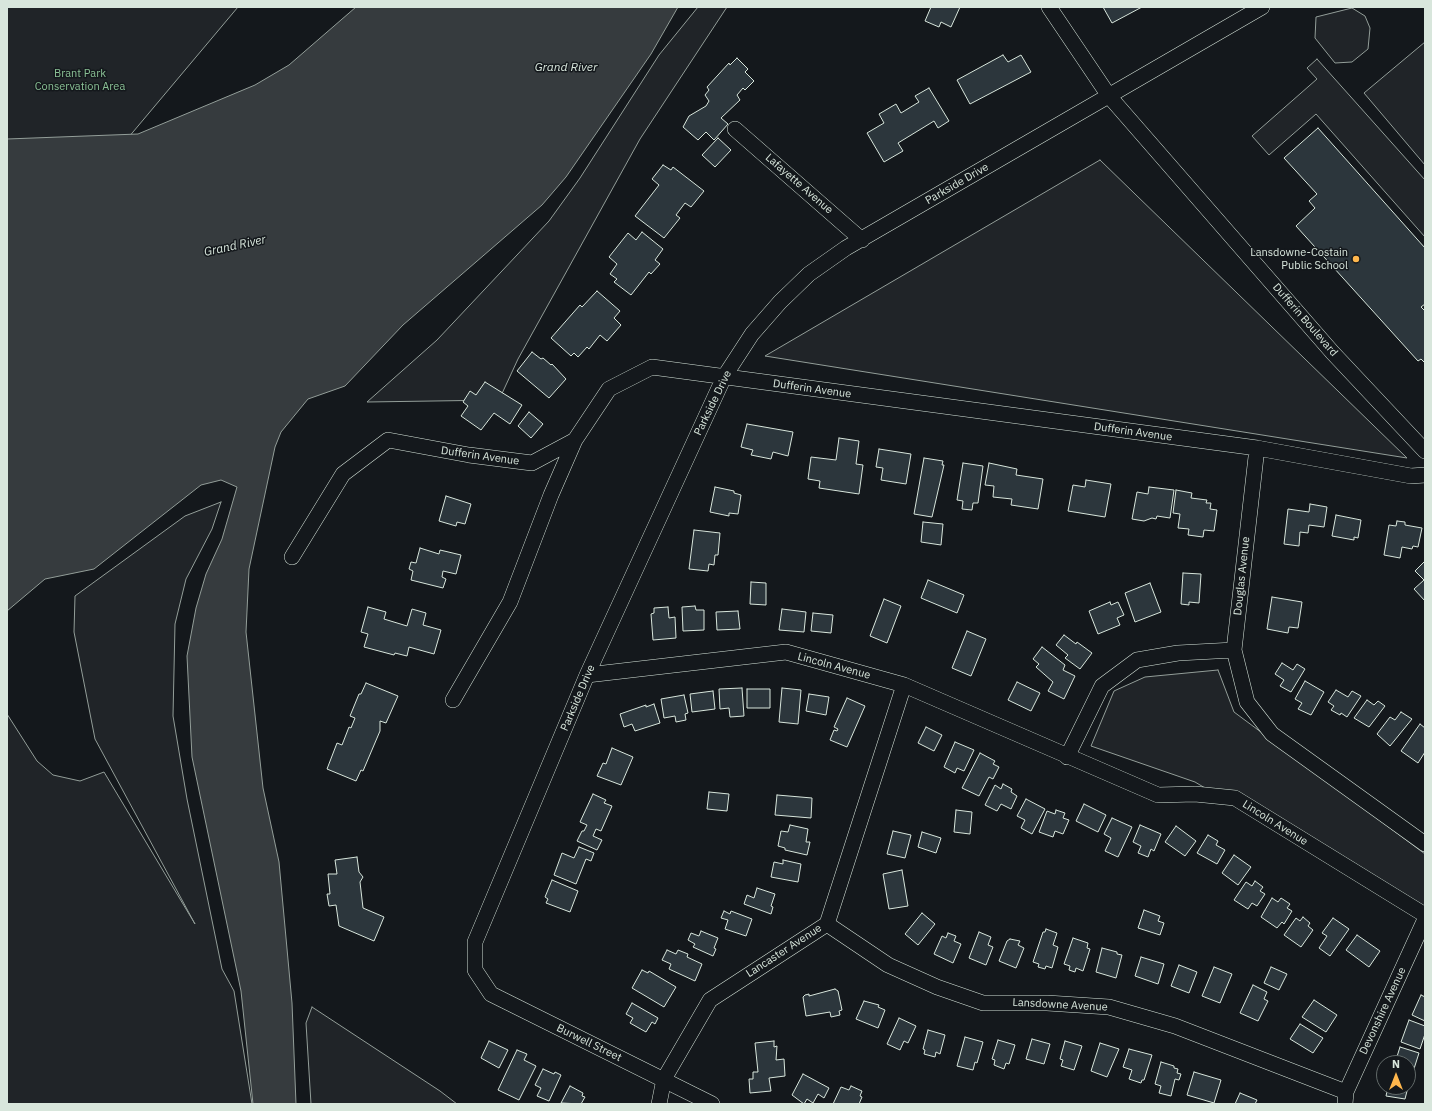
<!DOCTYPE html>
<html>
<head>
<meta charset="utf-8">
<style>
  body { margin:0 }
  #map { position:relative; width:1432px; height:1111px; overflow:hidden; background:#14181c; font-family:"IBM Plex Sans",sans-serif }
  canvas { display:block }
  .frame { position:absolute; inset:0; border:8px solid #d8e6dc; pointer-events:none }
  .north { position:absolute; left:1376px; top:1055px; width:40px; height:40px; box-sizing:border-box; background:#14181c; border:1px solid #626a69; border-radius:50%; rotate:0deg; font-size:11px; font-weight:700; line-height:16px; text-align:center; color:#d8e6dc }
  .north::after { content:''; display:block; margin:auto; width:14px; height:18px; background:#ffb74d; clip-path:polygon(50% 0,100% 100%,50% 72%,0 100%) }
</style>
</head>
<body>
<div id="map">
<canvas width="1432" height="1111"></canvas>
<div class="frame"></div>
<div class="north">N</div>
</div>
<script>
const context = document.querySelector('canvas').getContext('2d');
context.lineJoin = 'round';
function fill(path, color) { context.fillStyle = color; context.fill(path, 'evenodd'); }
const toPath = rows => new Path2D(rows.map(r => 'M' + r).join(''));
function trace(path, color, width, dash) { context.strokeStyle = color; context.lineWidth = width; context.lineCap = dash ? 'butt' : 'round'; context.setLineDash(dash || []); context.stroke(path); }
function label(font, color, halo, rows, align = 'center') {
  context.font = font + ' "IBM Plex Sans",sans-serif'; context.lineWidth = 3; context.setLineDash([]); context.textBaseline = 'middle'; context.strokeStyle = halo; context.fillStyle = color; for (const [text, x, y, turn = 0] of rows) {
    context.save(); context.translate(x, y); context.rotate((+turn || 0) * Math.PI / 180); context.textAlign = isNaN(turn) ? turn : align; if (halo) context.strokeText(text, 0, 0); context.fillText(text, 0, 0); context.restore();
  }
}
const green = toPath([
  [7,7,238,7,7,282,7,7],
  [698,7,727,7,640,139,518,359,499,400,367,402,437,340,549,221,580,178,659,55,698,7],
  [1352,8,1365,16,1370,28,1368,49,1352,62,1335,63,1315,38,1316,17,1352,8],
  [1425,42,1425,165,1364,93,1425,42],
  [1317,59,1425,180,1425,237,1316,114,1269,155,1252,136,1317,79,1307,68,1317,59],
  [1100,160,1407,458,765,356,1100,160],
  [221,502,212,529,186,579,175,624,173,716,187,799,222,969,234,991,252,1104,7,1104,7,714,37,761,53,775,80,781,104,772,195,924,95,739,74,632,75,596,185,516,221,502],
  [1218,670,1234,712,1425,854,1425,911,1420,916,1195,782,1091,746,1114,691,1145,677,1218,670],
  [312,1007,440,1091,457,1104,311,1104,306,1023,312,1007]
]);
const water = toPath([
  [356,7,678,7,651,54,566,177,542,205,403,325,345,386,308,399,281,432,275,447,249,569,246,632,263,788,279,862,292,1003,296,1104,253,1104,241,991,192,757,187,656,196,608,206,574,222,539,237,487,221,480,201,485,94,569,45,579,7,611,7,139,138,134,255,85,289,65,356,7]
]);
const building = toPath([
  [931,7,960,7,951,27,941,22,939,27,925,21,931,7],
  [1103,7,1142,7,1112,23,1103,7],
  [1003,55,1008,62,1021,55,1031,72,970,104,957,80,1003,55],
  [737,58,748,69,745,72,754,81,745,90,743,88,737,95,740,100,721,118,728,124,714,140,706,132,698,140,683,127,689,116,706,106,709,101,705,95,709,90,707,87,729,63,730,65,737,58],
  [929,88,949,121,938,128,934,121,898,143,903,151,884,162,867,133,884,123,879,114,896,104,901,113,919,102,915,96,929,88],
  [1318,128,1425,248,1425,304,1421,307,1425,311,1425,363,1421,359,1418,361,1296,226,1315,208,1309,201,1317,194,1284,158,1318,128],
  [718,138,731,150,715,167,702,155,718,138],
  [663,165,671,170,673,167,704,191,691,207,685,203,676,215,680,218,664,238,635,216,659,185,652,179,663,165],
  [642,232,663,249,655,260,660,264,651,274,649,272,631,295,614,282,617,279,610,274,617,264,609,257,628,233,636,240,642,232],
  [597,291,620,311,614,318,621,325,607,341,600,335,589,349,587,347,578,357,574,353,571,356,551,338,580,305,582,307,597,291],
  [532,352,541,359,543,358,551,365,552,364,566,379,549,398,517,371,532,352],
  [485,382,522,405,510,424,494,413,481,430,461,416,468,406,463,402,470,391,476,395,485,382],
  [529,412,543,424,531,438,518,426,529,412],
  [747,424,793,432,788,456,773,452,771,459,751,455,753,450,741,447,747,424],
  [839,438,859,441,856,464,863,465,859,494,819,488,820,481,808,479,811,457,836,460,839,438],
  [879,449,911,454,906,484,881,480,883,468,876,467,879,449],
  [924,458,943,461,942,465,944,465,932,517,914,514,924,458],
  [963,463,983,466,978,503,973,503,972,510,962,509,963,501,957,500,963,463],
  [989,463,1017,469,1016,475,1043,479,1038,509,1011,505,1012,499,993,497,994,486,985,485,989,463],
  [1086,480,1111,484,1105,517,1068,511,1073,485,1085,487,1086,480],
  [715,487,734,491,734,493,741,495,738,514,729,513,729,516,710,512,715,487],
  [1149,487,1174,490,1170,518,1157,516,1156,519,1152,518,1144,521,1132,519,1137,492,1148,494,1149,487],
  [1176,490,1192,493,1191,498,1207,500,1206,503,1211,503,1210,509,1217,510,1214,531,1204,530,1203,537,1188,535,1189,529,1178,528,1180,514,1173,513,1176,490],
  [446,496,471,504,465,524,457,522,456,526,439,521,446,496],
  [1310,504,1327,507,1324,527,1309,525,1308,533,1300,532,1299,546,1284,544,1288,509,1309,512,1310,504],
  [1336,515,1361,520,1358,538,1354,537,1354,540,1332,536,1336,515],
  [1397,521,1405,522,1405,525,1422,528,1418,547,1413,546,1412,549,1402,547,1400,558,1384,555,1389,525,1396,526,1397,521],
  [923,522,943,524,941,545,921,542,923,522],
  [694,530,720,533,718,555,715,555,714,565,709,564,708,571,689,569,694,530],
  [420,548,439,554,440,550,461,555,456,574,443,571,442,577,446,579,443,588,411,580,413,571,409,569,411,562,416,563,420,548],
  [1425,561,1425,601,1414,589,1424,580,1415,571,1425,561],
  [1183,573,1201,574,1199,603,1189,602,1189,605,1181,604,1183,573],
  [928,580,964,595,957,613,921,598,928,580],
  [751,582,766,583,766,605,750,604,751,582],
  [1150,583,1161,612,1135,622,1125,593,1150,583],
  [1272,597,1302,602,1298,628,1289,627,1288,633,1267,629,1272,597],
  [884,599,901,606,887,643,870,636,884,599],
  [1110,602,1111,605,1118,602,1124,615,1117,618,1120,625,1098,634,1089,611,1110,602],
  [695,606,696,610,704,610,704,630,683,631,682,607,695,606],
  [368,607,386,612,384,619,407,626,412,609,426,613,423,625,441,630,434,654,409,647,407,656,395,653,394,655,364,647,368,634,361,632,368,607],
  [668,607,669,618,675,617,676,638,653,640,651,614,654,613,654,608,668,607],
  [782,609,806,612,804,632,779,630,782,609],
  [738,611,740,629,717,630,716,612,738,611],
  [813,613,833,615,831,633,811,631,813,613],
  [967,631,986,639,971,676,952,668,967,631],
  [1064,635,1076,644,1077,642,1092,653,1080,669,1065,658,1068,655,1056,645,1064,635],
  [1042,647,1065,665,1063,670,1075,676,1064,699,1048,691,1053,682,1036,667,1039,664,1033,659,1042,647],
  [1282,663,1293,670,1297,664,1305,669,1291,692,1280,686,1284,680,1275,674,1282,663],
  [1305,681,1324,692,1311,715,1298,709,1302,703,1295,699,1305,681],
  [1017,682,1040,693,1031,711,1008,700,1017,682],
  [366,683,398,696,386,723,380,721,380,731,363,771,361,770,356,781,327,769,337,743,342,745,349,727,351,728,355,718,350,716,359,694,361,694,366,683],
  [742,688,744,716,730,717,729,708,720,709,719,689,742,688],
  [782,688,801,690,798,724,779,722,782,688],
  [747,689,770,689,770,708,747,708,747,689],
  [1336,690,1348,697,1352,691,1361,696,1347,717,1341,713,1340,715,1331,710,1334,706,1328,702,1336,690],
  [713,691,715,709,692,712,690,694,713,691],
  [809,694,829,697,826,715,806,711,809,694],
  [684,695,688,713,685,714,686,720,676,722,675,716,664,718,661,699,684,695],
  [847,698,865,706,847,747,830,740,834,730,837,731,838,729,834,727,847,698],
  [1367,700,1374,705,1378,701,1385,706,1369,727,1354,718,1367,700],
  [654,704,660,723,635,731,632,724,624,727,620,714,646,705,646,707,654,704],
  [1401,712,1412,719,1390,746,1377,734,1390,717,1395,720,1401,712],
  [1420,724,1425,728,1425,752,1418,763,1401,751,1420,724],
  [926,727,942,735,934,751,918,743,926,727],
  [955,742,974,750,964,771,957,768,955,773,944,767,955,742],
  [612,748,633,757,621,785,597,776,603,763,606,764,612,748],
  [980,753,995,761,993,764,999,767,993,779,989,777,979,796,962,788,980,753],
  [1003,784,1012,789,1011,792,1017,796,1011,809,1001,804,997,811,985,805,995,785,1001,789,1003,784],
  [709,792,729,794,727,811,707,809,709,792],
  [593,794,606,800,604,803,612,806,601,831,596,829,593,836,602,840,597,850,577,841,582,831,584,831,587,825,580,822,593,794],
  [777,795,812,798,811,818,775,815,777,795],
  [1026,799,1045,809,1032,834,1021,828,1025,820,1017,816,1026,799],
  [1084,804,1106,815,1098,832,1076,821,1084,804],
  [956,810,972,812,970,834,954,832,956,810],
  [1056,810,1065,813,1063,818,1069,820,1063,834,1055,831,1053,837,1039,832,1047,811,1055,814,1056,810],
  [1112,818,1132,827,1118,857,1105,851,1111,838,1104,834,1112,818],
  [790,825,808,829,806,842,810,842,807,855,785,850,785,848,778,846,781,831,788,832,790,825],
  [1140,825,1161,834,1154,851,1151,849,1148,857,1138,853,1141,846,1133,842,1140,825],
  [1176,826,1196,841,1185,856,1165,842,1176,826],
  [893,831,911,835,905,858,887,854,893,831],
  [922,832,941,838,936,853,918,847,922,832],
  [1208,835,1218,841,1216,845,1225,850,1217,864,1197,853,1208,835],
  [579,847,594,853,591,861,586,859,576,884,554,875,562,853,574,858,579,847],
  [1234,855,1251,867,1238,885,1222,873,1234,855],
  [357,857,359,872,363,877,360,882,363,908,384,917,374,941,339,926,336,905,329,906,327,894,330,894,328,874,337,874,335,860,357,857],
  [783,860,801,864,798,882,771,877,774,862,783,864,783,860],
  [902,870,908,906,889,909,883,874,902,870],
  [552,880,578,891,570,912,546,903,548,899,545,897,552,880],
  [1255,881,1263,887,1260,891,1265,894,1257,906,1252,903,1248,909,1234,900,1246,882,1252,886,1255,881],
  [757,888,775,894,771,906,773,907,771,914,744,904,747,895,754,898,757,888],
  [1272,898,1278,902,1281,898,1290,904,1287,908,1292,911,1284,924,1282,922,1277,928,1261,917,1272,898],
  [1144,910,1160,916,1158,921,1164,923,1160,935,1138,928,1144,910],
  [724,911,730,914,731,911,752,919,746,936,725,929,728,920,721,918,724,911],
  [922,913,935,924,918,945,905,934,922,913],
  [1303,917,1310,923,1308,926,1313,930,1301,947,1284,935,1296,918,1300,921,1303,917],
  [1333,918,1349,929,1330,956,1319,948,1327,936,1322,933,1333,918],
  [1046,929,1057,933,1053,945,1058,947,1052,968,1046,966,1045,969,1038,967,1039,964,1033,962,1043,932,1045,932,1046,929],
  [701,931,718,938,714,948,716,949,713,956,693,947,695,944,688,940,691,933,699,936,701,931],
  [979,932,991,937,988,945,993,947,986,965,969,958,979,932],
  [948,933,956,936,954,941,961,944,953,963,934,954,942,936,946,938,948,933],
  [1357,935,1380,951,1369,967,1346,950,1357,935],
  [1073,938,1088,943,1087,948,1090,949,1083,971,1076,968,1075,972,1069,970,1070,966,1064,964,1073,938],
  [1010,939,1020,941,1018,945,1024,948,1016,968,999,961,1007,941,1010,939],
  [1102,948,1117,952,1117,954,1122,955,1116,978,1096,972,1102,948],
  [667,950,676,954,678,950,688,954,687,957,702,964,695,981,669,969,671,964,662,960,667,950],
  [1141,957,1164,964,1158,984,1135,976,1141,957],
  [1179,965,1197,972,1189,993,1171,986,1179,965],
  [1214,967,1232,974,1220,1003,1202,996,1214,967],
  [1271,967,1287,974,1279,990,1264,983,1271,967],
  [642,970,648,973,649,971,676,987,664,1007,632,988,642,970],
  [1253,985,1267,992,1264,999,1268,1001,1258,1021,1240,1013,1253,985],
  [835,989,838,991,842,1010,839,1011,840,1015,831,1017,830,1012,806,1016,803,997,805,995,809,994,809,996,835,989],
  [1421,995,1425,997,1425,1021,1412,1015,1421,995],
  [1314,1000,1337,1015,1326,1032,1302,1017,1314,1000],
  [864,1001,879,1005,878,1007,885,1010,878,1028,856,1019,864,1001],
  [632,1003,658,1018,655,1024,652,1022,646,1032,630,1023,633,1018,626,1014,632,1003],
  [899,1018,916,1026,908,1043,904,1041,900,1050,887,1044,899,1018],
  [1409,1020,1425,1026,1425,1034,1420,1049,1401,1042,1409,1020],
  [1300,1024,1323,1038,1313,1053,1290,1039,1300,1024],
  [928,1030,945,1035,940,1054,936,1052,935,1057,924,1054,925,1050,923,1049,928,1030],
  [965,1037,983,1042,977,1063,975,1062,973,1070,957,1066,965,1037],
  [1032,1039,1050,1044,1044,1064,1026,1059,1032,1039],
  [998,1040,1015,1045,1009,1064,1006,1063,1004,1069,994,1065,995,1060,992,1059,998,1040],
  [489,1041,508,1050,499,1068,481,1058,489,1041],
  [774,1041,774,1047,777,1046,776,1060,784,1059,785,1076,769,1078,771,1091,750,1093,749,1079,753,1079,753,1072,758,1072,755,1043,774,1041],
  [1065,1041,1082,1046,1074,1070,1061,1066,1063,1060,1060,1059,1065,1041],
  [1100,1043,1119,1049,1107,1077,1091,1071,1100,1043],
  [1400,1047,1419,1053,1412,1075,1408,1073,1408,1063,1395,1063,1400,1047],
  [1129,1049,1152,1055,1144,1080,1142,1080,1141,1083,1129,1079,1132,1070,1123,1067,1129,1049],
  [517,1050,527,1054,524,1060,536,1066,519,1100,498,1090,517,1050],
  [1161,1062,1174,1066,1174,1068,1178,1069,1177,1073,1181,1074,1179,1080,1175,1079,1171,1096,1159,1093,1161,1086,1155,1084,1161,1062],
  [543,1069,554,1074,555,1072,561,1075,549,1101,537,1096,541,1088,535,1085,543,1069],
  [1194,1072,1221,1080,1214,1103,1187,1095,1194,1072],
  [803,1074,829,1088,824,1098,818,1094,813,1103,807,1099,804,1104,792,1095,803,1074],
  [570,1086,583,1093,582,1096,585,1097,581,1104,561,1103,570,1086],
  [851,1086,862,1091,860,1096,862,1097,859,1104,833,1104,841,1087,849,1090,851,1086],
  [1388,1087,1408,1087,1405,1099,1386,1096,1388,1087],
  [1240,1093,1257,1100,1255,1104,1235,1104,1240,1093]
]);
const street = toPath([
  [1049,7,1109,96,1332,352,1425,451],
  [735,129,862,240],
  [1257,448,1234,650,1247,702,1272,734,1425,844],
  [292,557,343,474,388,440,469,455,532,463,575,440,609,389,652,367,1257,448,1411,476,1425,475],
  [587,675,786,652,904,685,1158,795,1195,794,1235,798,1425,915],
  [453,700,510,602,551,495,575,440],
  [1067,757,1102,686,1137,660,1178,653,1234,650],
  [827,924,888,965,937,987,983,1003,1047,1003,1109,1007,1175,1026,1346,1092],
  [659,1104,664,1079,710,1000,827,924,904,685],
  [712,1104,491,994,475,970,475,942,587,675,724,377,752,334,780,302,809,274,846,248,1262,7],
  [1345,1104,1346,1092,1425,919]
]);
const markers = [
  [1356,259,4,"#ffb74d"]
];
const parkNames = [
  ["Brant Park",80,74],
  ["Conservation Area",80,87]
];
const streetNames = [
  ["Lafayette Avenue",799,184,41],
  ["Parkside Drive",957,184,-30],
  ["Dufferin Boulevard",1305,320,49],
  ["Dufferin Avenue",812,389,8],
  ["Parkside Drive",713,403,-64],
  ["Dufferin Avenue",1133,432,8],
  ["Dufferin Avenue",480,456,8],
  ["Douglas Avenue",1242,576,-84],
  ["Lincoln Avenue",834,666,15],
  ["Parkside Drive",578,698,-67],
  ["Lincoln Avenue",1275,823,32],
  ["Lancaster Avenue",784,951,-33],
  ["Lansdowne Avenue",1060,1005,3],
  ["Devonshire Avenue",1383,1011,-65],
  ["Burwell Street",589,1043,26]
];
const poiNames = [
  ["Lansdowne-Costain",1348,253],
  ["Public School",1348,266]
];
const waterNames = [
  ["Grand River",566,68],
  ["Grand River",235,246,-12]
];
fill(green, '#202428');
trace(green, '#939e99', 1);
fill(water, '#363b3e');
trace(water, '#939e99', 1);
fill(building, '#2c363c');
trace(building, '#d8e6dc', 1);
trace(street, '#d8e6dc', 16);
trace(street, '#14181c', 15);
for (const [x, y, r, color] of markers) { const dot = new Path2D(); dot.arc(x, y, r, 0, 2 * Math.PI); context.fillStyle = color; context.fill(dot); trace(dot, '#14181c', 1.5); }
label('11px', '#8ac095', '#14181c', parkNames);
label('11px', '#d8e6dc', '#14181c', streetNames);
label('11px', '#d8e6dc', '#14181c', poiNames, 'right');
label('italic 12px', '#d8e6dc', '#14181c', waterNames);
</script>
</body>
</html>
